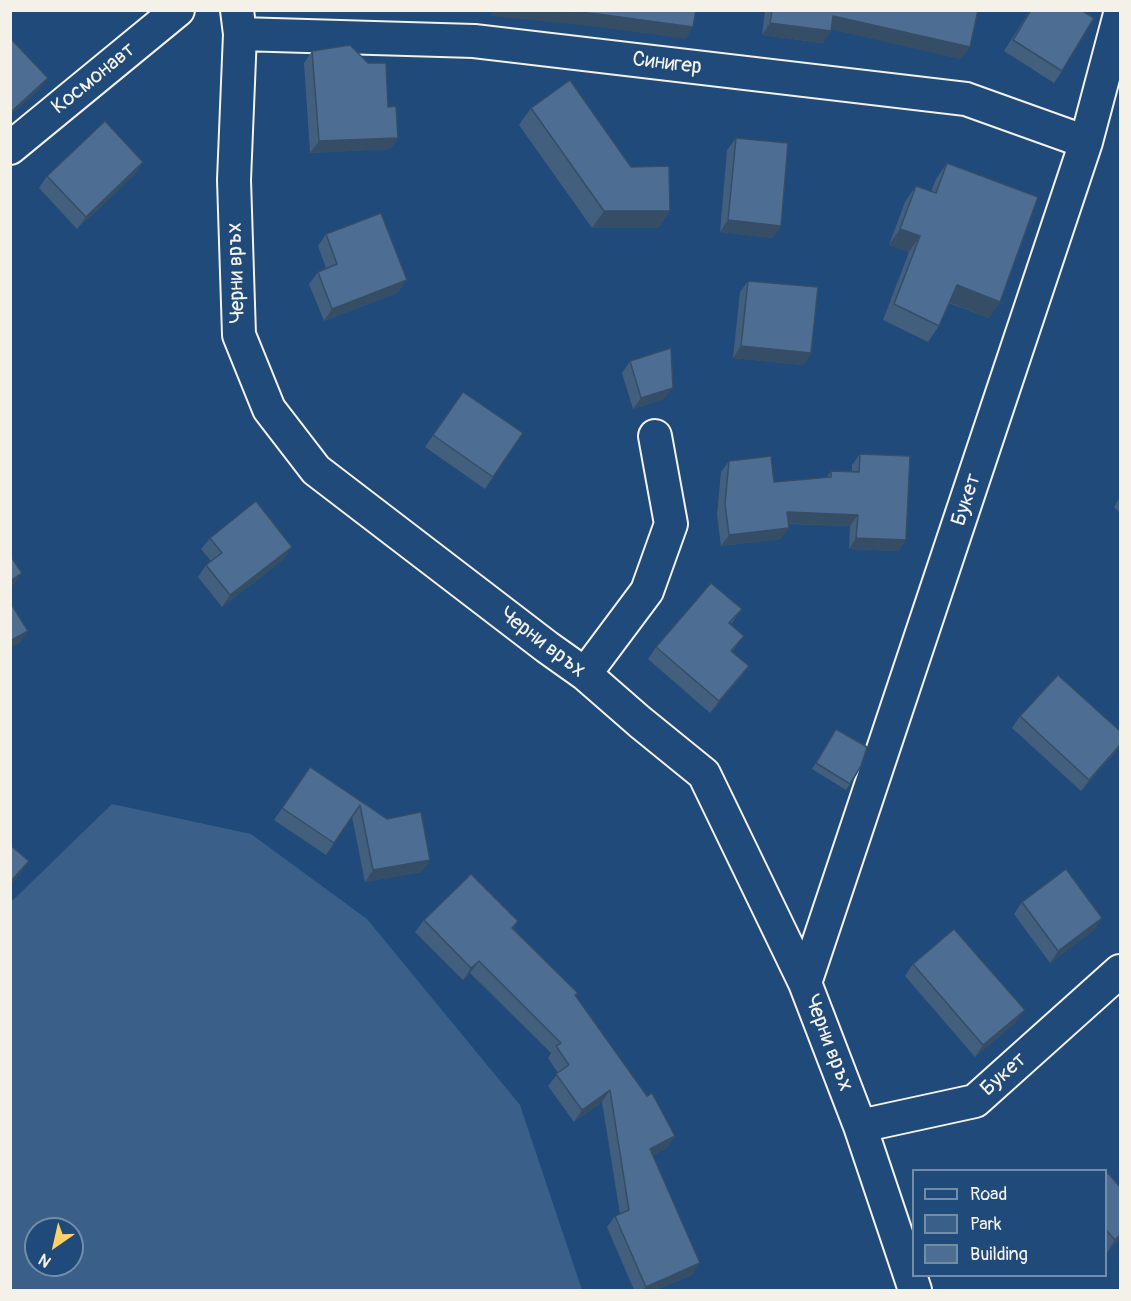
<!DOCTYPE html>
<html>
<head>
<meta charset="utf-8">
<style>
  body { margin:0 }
  #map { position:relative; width:1131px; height:1301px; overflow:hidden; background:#1f4a7a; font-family:Pangolin,sans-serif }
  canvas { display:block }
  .frame { position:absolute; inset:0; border:12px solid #f4f1e8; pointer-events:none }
  .legend { position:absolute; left:912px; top:1169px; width:195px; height:108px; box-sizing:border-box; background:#1f4a7a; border:2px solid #748da6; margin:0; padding:8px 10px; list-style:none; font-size:18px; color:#f4f1e8 }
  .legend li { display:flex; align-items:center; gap:12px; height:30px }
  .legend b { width:30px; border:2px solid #748da6 }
  .north { position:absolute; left:24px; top:1217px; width:60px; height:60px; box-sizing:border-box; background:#1f4a7a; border:2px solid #748da6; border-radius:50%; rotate:214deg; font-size:16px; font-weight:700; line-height:24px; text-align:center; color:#f4f1e8 }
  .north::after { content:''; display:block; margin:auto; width:21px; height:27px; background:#ffd166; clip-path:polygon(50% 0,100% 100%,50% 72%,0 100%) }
</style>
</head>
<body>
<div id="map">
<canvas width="1131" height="1301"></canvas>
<div class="frame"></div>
<ul class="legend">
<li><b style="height:8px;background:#1f4a7a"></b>Road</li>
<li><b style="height:16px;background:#3a5f88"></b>Park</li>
<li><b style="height:16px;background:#4d6e92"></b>Building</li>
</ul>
<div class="north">N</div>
</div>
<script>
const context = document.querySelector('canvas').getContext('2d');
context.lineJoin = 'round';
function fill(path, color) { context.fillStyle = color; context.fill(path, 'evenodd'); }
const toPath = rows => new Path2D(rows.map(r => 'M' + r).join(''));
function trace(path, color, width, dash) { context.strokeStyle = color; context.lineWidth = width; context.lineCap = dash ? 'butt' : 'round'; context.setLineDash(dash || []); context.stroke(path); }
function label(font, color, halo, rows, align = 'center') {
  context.font = font + ' Pangolin,sans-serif'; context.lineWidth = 4.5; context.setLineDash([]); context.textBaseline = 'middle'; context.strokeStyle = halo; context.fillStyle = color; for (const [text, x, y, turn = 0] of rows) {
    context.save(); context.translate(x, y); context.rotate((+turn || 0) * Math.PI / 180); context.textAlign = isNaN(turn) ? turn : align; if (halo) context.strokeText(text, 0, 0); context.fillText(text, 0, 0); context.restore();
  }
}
const green = toPath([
  [112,804,251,834,367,919,520,1105,582,1290,11,1290,11,902],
  [36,1229,72,1229,72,1265,36,1265]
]);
const street = toPath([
  [237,10,240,34,234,180,239,335,269,409,316,470,547,647,585,674,640,722,704,774,805,983,860,1126,915,1290],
  [240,34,474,41,966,99,1086,142],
  [10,148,178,10],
  [585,674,647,591,671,524,655,436],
  [805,983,1086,142,1120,14],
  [860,1126,975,1101,1120,971]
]);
const wall = toPath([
  [765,10,978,10,961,59,831,29,823,43,762,35],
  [1030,10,1081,10,1062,71,1054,83,1004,51],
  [312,51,388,107,398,138,390,149,310,153,304,63],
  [531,108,631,167,670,211,658,228,592,228,519,125],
  [736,138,773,238,720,232,727,150],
  [143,162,135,174,77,229,39,188,47,176],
  [947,163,1000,302,989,318,949,303,939,326,928,342,883,320,909,252,889,245,905,202,916,186,931,192,936,179],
  [326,234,399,292,324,321,309,284,318,272,326,268,318,246],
  [748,281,811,353,803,365,733,358,740,292],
  [630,361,664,399,633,409,622,373],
  [463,392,523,433,485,489,425,447],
  [860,454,906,540,898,551,849,549,850,526,789,524,781,539,721,546,717,515,721,472,729,461,774,482,827,477,831,471,852,472,852,465],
  [1120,497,1120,513,1114,507],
  [210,538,284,559,222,607,198,577,206,565,211,561,201,549],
  [742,609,731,624,736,647,732,652,740,678,710,713,648,659,656,647],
  [1020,716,1120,731,1120,747,1081,791,1012,728],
  [836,729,850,784,846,790,812,769],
  [310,767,387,819,430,860,421,872,365,882,352,817,326,855,274,820],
  [1022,902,1102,918,1094,930,1050,963,1014,914],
  [424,920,518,921,513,929,578,993,575,996,667,1148,653,1155,692,1275,656,1290,634,1290,607,1227,615,1216,620,1214,602,1102,574,1122,548,1086,558,1073,548,1058,551,1053,470,973,463,980,415,932],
  [913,964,1016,1022,975,1057,905,976],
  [1106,1175,1120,1239,1107,1252,1106,1250]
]);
const shadedWall = toPath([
  [494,10,556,10,598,14,693,27,686,39,590,26,490,16],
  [833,16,970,47,961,59,824,28],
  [770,23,831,31,823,43,762,35],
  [48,78,39,90,10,116,12,111],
  [398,138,390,149,310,153,319,141],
  [143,162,135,174,77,229,86,217],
  [604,211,670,211,658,228,592,228],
  [728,220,781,226,773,238,720,232],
  [900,229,920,236,909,252,889,245],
  [407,280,399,292,324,321,332,309],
  [957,285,1000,302,989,318,946,301],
  [741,346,811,353,803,365,733,358],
  [673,388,664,399,633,409,641,398],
  [787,512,858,515,850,526,779,523],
  [789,528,781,539,721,546,729,535],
  [856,538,906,540,898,551,849,549],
  [292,547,284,559,222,607,230,595],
  [22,573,14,585,10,587,10,581],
  [28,631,20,643,10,648,10,641],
  [749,666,740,678,710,713,719,701],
  [1120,745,1120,747,1081,791,1089,780],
  [430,860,421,872,365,882,373,870],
  [29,861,17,878,10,886,10,882],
  [1102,918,1094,930,1050,963,1058,951],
  [479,961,470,973,463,980,471,968],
  [1025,1010,1016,1022,975,1057,983,1045],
  [610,1090,602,1102,574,1122,582,1110],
  [675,1136,667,1148,642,1161,650,1149],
  [1120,1235,1120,1239,1107,1252,1115,1240],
  [700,1263,692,1275,656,1290,643,1290,646,1287]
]);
const building = toPath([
  [556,10,696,10,693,27,598,14,556,10],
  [772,10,978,10,970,47,833,16,831,31,770,23,772,10],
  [1031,10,1081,10,1094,18,1062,71,1013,40,1031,10],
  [10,38,48,78,12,111,10,110,10,38],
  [350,45,368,63,386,63,388,107,396,106,398,138,319,141,312,51,350,45],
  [570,80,631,167,669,166,670,211,604,211,531,108,570,80],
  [105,121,143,162,86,217,47,176,105,121],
  [736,138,788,143,781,226,728,220,736,138],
  [947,163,1038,197,1000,302,957,285,939,326,894,304,920,236,900,229,916,186,936,193,947,163],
  [381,213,407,280,332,309,318,272,337,264,326,234,381,213],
  [748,281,818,287,811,353,741,346,748,281],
  [671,348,673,388,641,398,630,361,671,348],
  [463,392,523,433,493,477,433,435,463,392],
  [860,454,910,456,906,540,856,538,858,515,787,512,789,528,729,535,725,504,729,461,771,456,774,482,831,477,831,471,859,472,860,454],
  [256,501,292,547,230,595,206,565,222,553,210,538,256,501],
  [10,555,22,573,10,581,10,555],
  [711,583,742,609,729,623,744,636,731,651,749,666,719,701,656,647,711,583],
  [10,602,28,631,10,641,10,602],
  [1058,675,1120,731,1120,745,1089,780,1020,716,1058,675],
  [836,729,867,747,861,766,850,784,816,763,836,729],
  [310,767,387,819,421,812,430,860,373,870,360,805,334,843,282,808,310,767],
  [10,845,29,861,10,882,10,845],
  [1066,869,1102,918,1058,951,1022,902,1066,869],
  [471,874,518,921,512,928,578,993,575,995,647,1096,652,1093,675,1136,650,1149,700,1263,646,1287,615,1216,629,1210,610,1090,582,1110,556,1074,569,1065,556,1046,561,1043,479,961,471,968,424,920,471,874],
  [954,929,1025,1010,983,1045,913,964,954,929],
  [1108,1173,1120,1187,1120,1235,1115,1240,1106,1230,1106,1175,1108,1173]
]);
const streetNames = [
  ["Синигер",667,64,7],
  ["Космонавт",94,79,-39],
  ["Черни връх",237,273,-92],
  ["Букет",967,500,-72],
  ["Черни връх",542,643,37],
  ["Черни връх",828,1043,69],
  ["Букет",1004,1075,-42]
];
fill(green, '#3a5f88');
trace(street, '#f4f1e8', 36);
trace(street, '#1f4a7a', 32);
fill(wall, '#425f7e');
fill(shadedWall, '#364d66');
fill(building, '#4d6e92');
trace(building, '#364d66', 1.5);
label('21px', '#f4f1e8', '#1f4a7a', streetNames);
</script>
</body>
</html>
